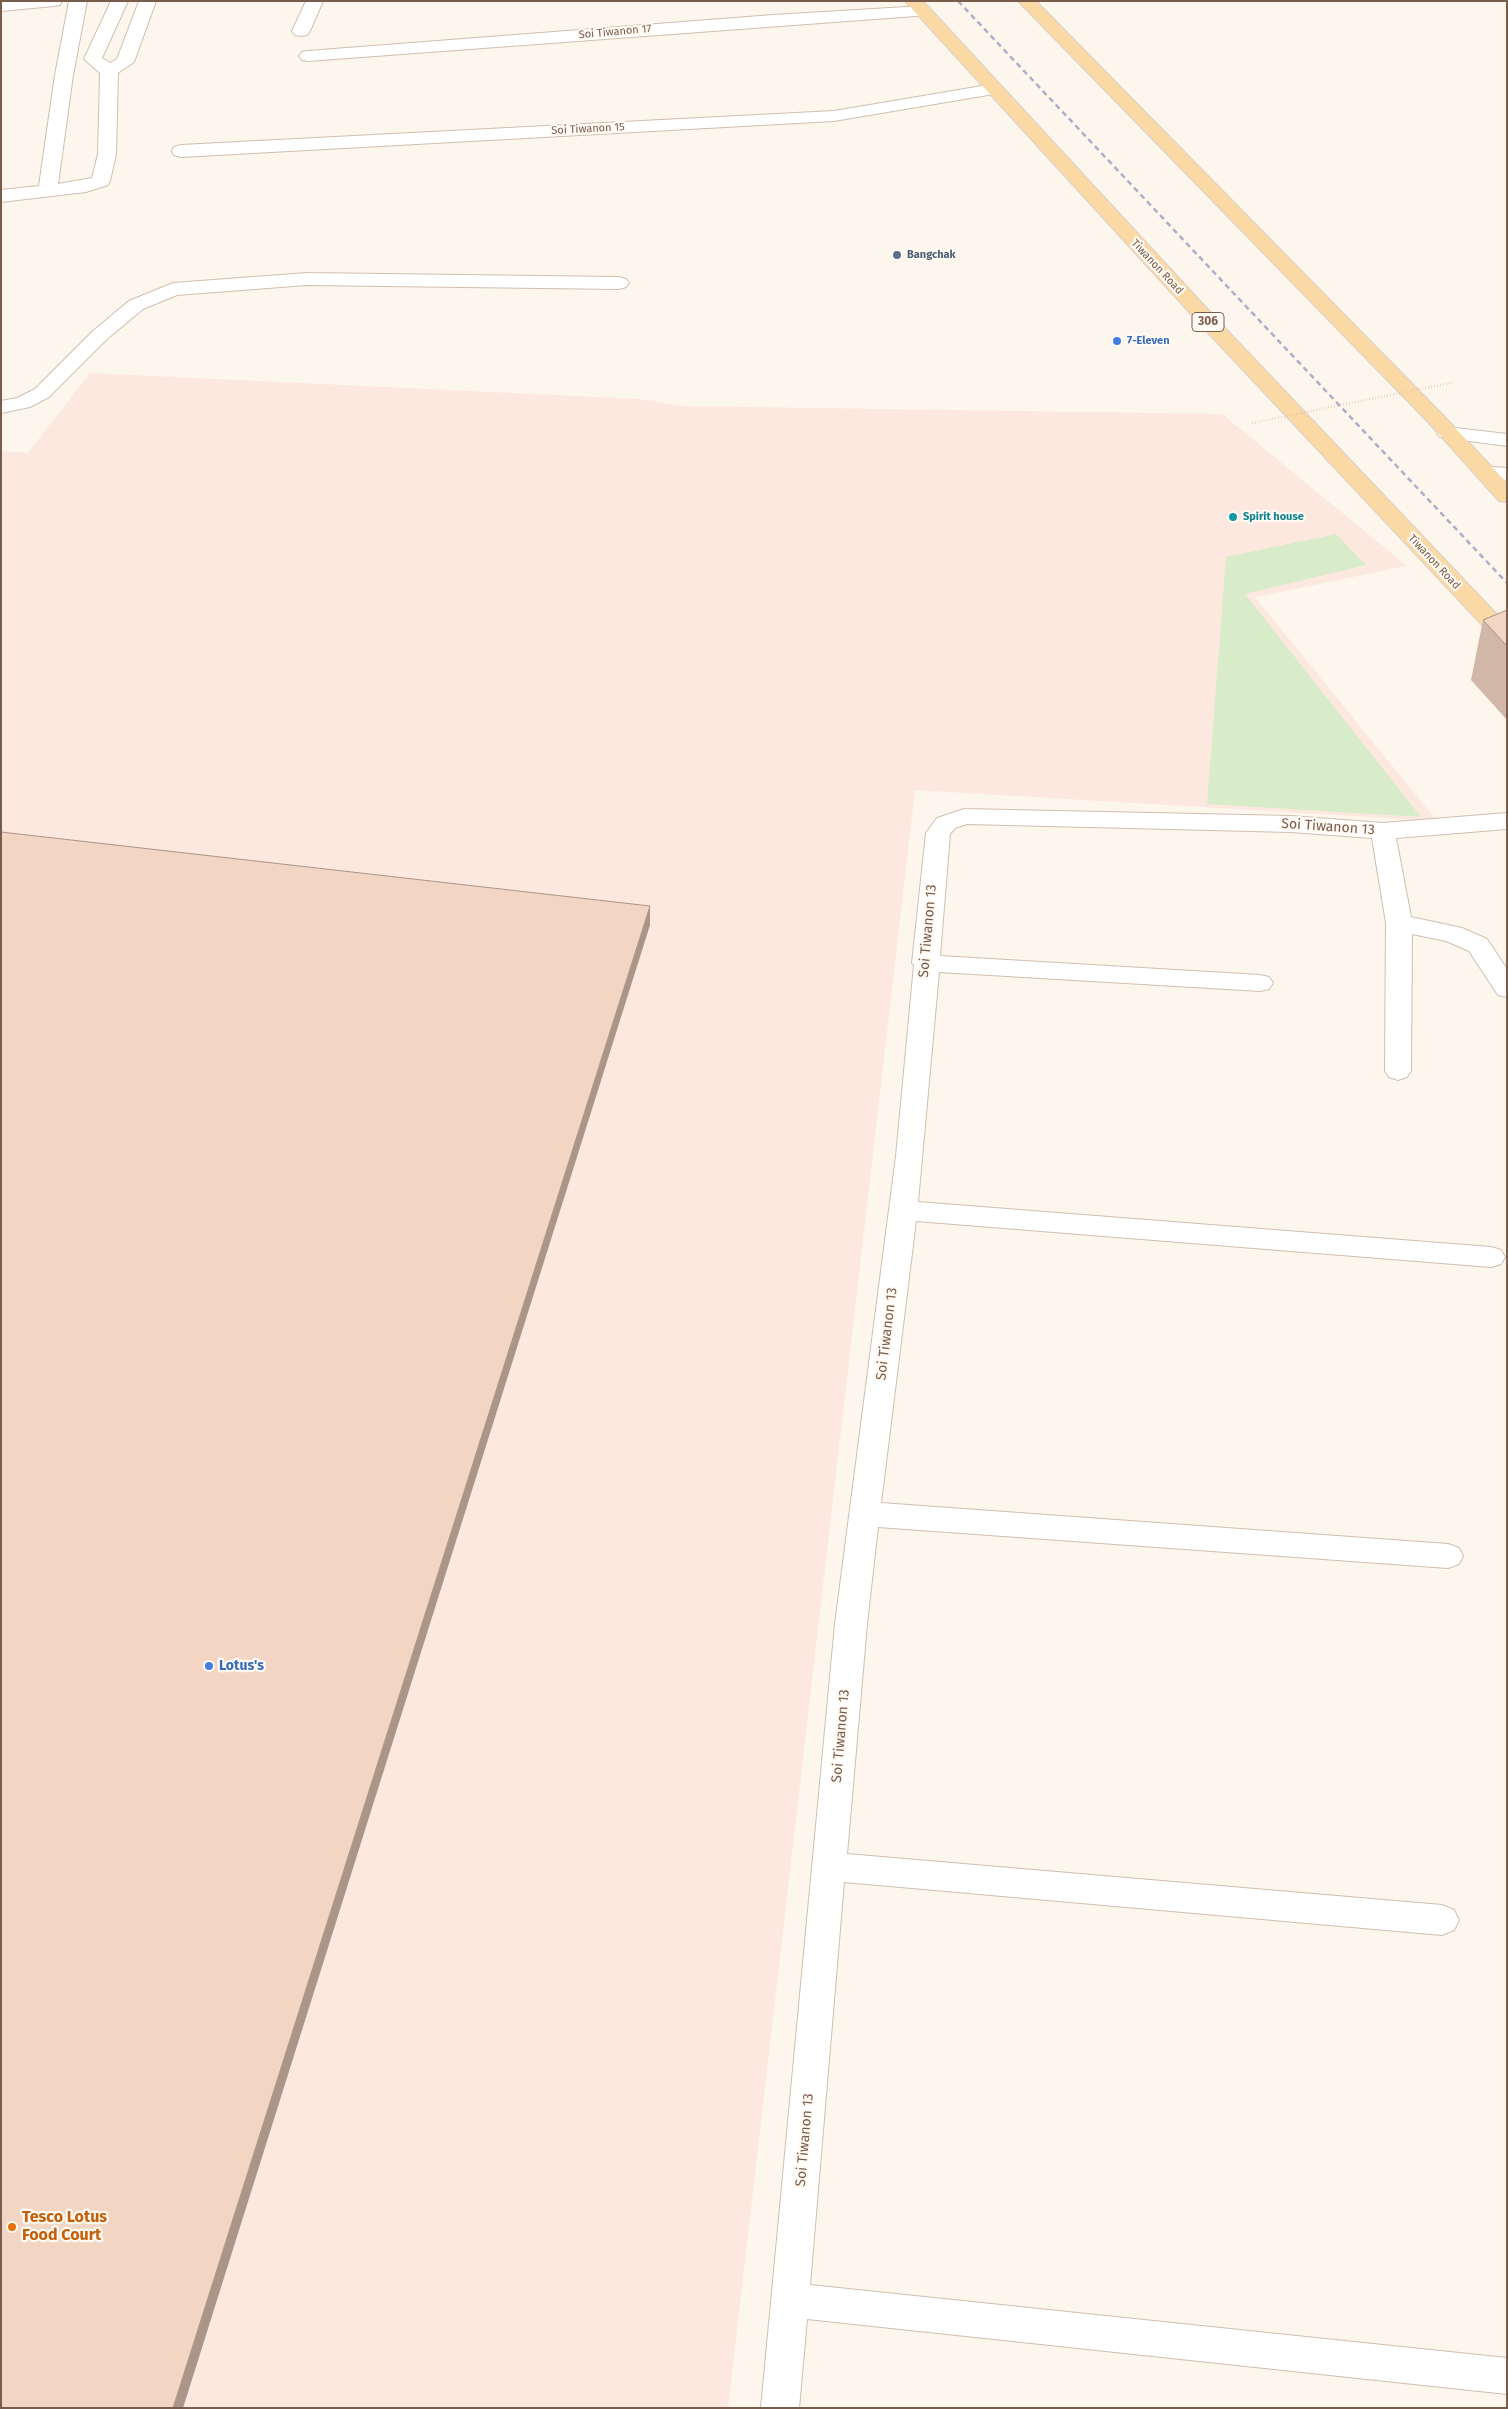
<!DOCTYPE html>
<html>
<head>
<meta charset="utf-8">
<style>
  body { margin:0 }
  #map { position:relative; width:1508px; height:2409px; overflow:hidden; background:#fdf6ec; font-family:"Fira Sans",sans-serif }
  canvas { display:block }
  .frame { position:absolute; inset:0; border:2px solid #7a5c4d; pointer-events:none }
</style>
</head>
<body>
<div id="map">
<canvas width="1508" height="2409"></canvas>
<div class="frame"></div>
</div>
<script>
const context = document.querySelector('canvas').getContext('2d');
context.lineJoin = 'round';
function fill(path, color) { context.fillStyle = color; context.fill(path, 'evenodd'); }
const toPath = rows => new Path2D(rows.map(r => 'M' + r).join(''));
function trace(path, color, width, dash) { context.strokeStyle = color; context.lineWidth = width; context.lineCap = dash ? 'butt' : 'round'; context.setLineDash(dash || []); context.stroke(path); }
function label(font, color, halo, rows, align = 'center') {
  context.font = font + ' "Fira Sans",sans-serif'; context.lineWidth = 4.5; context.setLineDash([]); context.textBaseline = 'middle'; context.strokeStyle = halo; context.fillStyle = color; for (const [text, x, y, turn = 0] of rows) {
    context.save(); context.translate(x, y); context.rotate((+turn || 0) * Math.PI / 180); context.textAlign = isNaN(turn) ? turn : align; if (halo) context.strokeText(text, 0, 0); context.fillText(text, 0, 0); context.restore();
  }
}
const commercial = toPath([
  [90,373,639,399,683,406,1222,414,1407,566,1255,597,1437,821,915,790,728,2408,1,2408,1,451,28,453]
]);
const green = toPath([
  [1336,534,1366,565,1245,594,1421,817,1207,804,1226,557]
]);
const minor = toPath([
  [1,1,62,1,60,5,54,6,1,11,1,1],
  [69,1,87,1,73,75,58,184,92,178,98,154,100,73,84,59,111,1,128,1,102,58,110,63,117,59,139,1,156,1,134,62,118,73,116,154,110,181,108,185,86,192,1,202,1,190,39,186,55,75,69,1],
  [306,1,323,1,310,31,307,35,301,36,295,35,292,31,306,1],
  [923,6,929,7,932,11,929,15,308,61,302,60,299,56,302,52,308,51,773,15,923,6],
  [994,84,1000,85,1003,89,1000,93,834,121,181,157,174,155,172,151,174,147,181,145,834,111,994,84],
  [307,273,619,277,626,279,629,283,626,287,619,289,307,285,177,295,143,309,107,339,49,397,30,407,1,413,1,401,17,398,35,389,93,331,129,301,173,283,307,273],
  [1447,427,1507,434,1507,446,1440,437,1437,433,1440,429,1447,427],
  [1484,466,1507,468,1507,480,1477,476,1473,472,1477,468,1484,466],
  [964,809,1291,816,1383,823,1507,813,1507,829,1396,838,1411,917,1462,928,1487,939,1507,969,1507,997,1498,995,1469,951,1446,941,1412,934,1411,1071,1407,1077,1398,1080,1389,1077,1385,1071,1386,923,1372,838,1291,832,967,824,955,828,950,834,940,956,1260,975,1269,977,1273,983,1269,989,1260,991,939,972,918,1202,1491,1247,1501,1250,1505,1257,1501,1264,1491,1267,916,1221,881,1503,1448,1544,1459,1548,1463,1556,1459,1564,1448,1568,878,1527,867,1624,847,1854,1442,1905,1454,1910,1459,1920,1454,1930,1442,1935,844,1882,810,2285,1507,2358,1507,2394,807,2319,799,2408,761,2408,835,1624,896,1156,914,965,912,963,926,833,937,818,964,809]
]);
const major = toPath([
  [905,1,923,1,1225,328,1507,625,1507,645,1499,643,1211,336,905,1],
  [1018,1,1036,1,1442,414,1507,483,1507,502,1499,501,1428,422,1018,1]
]);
const rail = toPath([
  [958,1,1507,583]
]);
const pathBridge = toPath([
  [1252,423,1455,382]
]);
const wall = toPath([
  [1507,610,1507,720,1471,680,1483,620]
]);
const shadedWall = toPath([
  [650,906,650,925,183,2408,173,2408]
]);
const building = toPath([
  [1507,610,1507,646,1483,620,1507,610],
  [1,832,650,906,173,2408,1,2408,1,832]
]);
const markers = [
  [897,255,5,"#5c6f8a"],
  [1117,341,5,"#3f7fe0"],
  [1233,517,5,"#0f9aa8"],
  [209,1666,5,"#3f7fe0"],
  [12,2227,5,"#e8710a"]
];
const farStreetnames = [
  ["Soi Tiwanon 17",615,32,-5],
  ["Soi Tiwanon 15",588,129,-3],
  ["Tiwanon Road",1157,267,47],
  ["Tiwanon Road",1434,562,47]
];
const farServicenames = [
  ["Bangchak",907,255]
];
const farShopnames = [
  ["7-Eleven",1127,341]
];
const farCulturenames = [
  ["Spirit house",1243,517]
];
const shields = [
  [1208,322,32]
];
const shieldNames = [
  ["306",1208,322]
];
const streetNames = [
  ["Soi Tiwanon 13",1328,827,4],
  ["Soi Tiwanon 13",928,931,-85],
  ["Soi Tiwanon 13",887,1334,-83],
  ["Soi Tiwanon 13",841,1736,-85],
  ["Soi Tiwanon 13",805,2140,-85]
];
const shopNames = [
  ["Lotus's",219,1666]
];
const nearFoodnames = [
  ["Tesco Lotus",22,2218],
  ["Food Court",22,2236]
];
fill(commercial, '#fde8e0');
fill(green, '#d8ecc9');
trace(minor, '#d1beb0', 2);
trace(major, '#dad1cd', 2);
fill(minor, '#fff');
fill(major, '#fbd9a5');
trace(rail, '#b9a8c9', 2.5, [5.5, 4]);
trace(pathBridge, '#d9b8a5', 2.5, [0.5, 2.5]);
fill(wall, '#d1b7a8');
fill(shadedWall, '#aa9588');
fill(building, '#f3d5c3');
trace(building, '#aa9588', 1);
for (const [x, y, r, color] of markers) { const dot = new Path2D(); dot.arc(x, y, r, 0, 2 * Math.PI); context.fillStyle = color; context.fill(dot); trace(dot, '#fffaf3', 2); }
label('11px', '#7a5c4d', '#fffaf3', farStreetnames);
label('bold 11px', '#4e5e75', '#fffaf3', farServicenames, 'left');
label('bold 11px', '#366cbe', '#fffaf3', farShopnames, 'left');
label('bold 11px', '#0d838f', '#fffaf3', farCulturenames, 'left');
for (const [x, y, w] of shields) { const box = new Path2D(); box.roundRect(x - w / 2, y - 9.5, w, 19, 4); context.fillStyle = '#fffaf3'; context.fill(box); trace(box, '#7a5c4d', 1); }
label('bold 12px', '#7a5c4d', null, shieldNames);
label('14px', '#7a5c4d', '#fffaf3', streetNames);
label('bold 14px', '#366cbe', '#fffaf3', shopNames, 'left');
label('bold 16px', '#c56008', '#fffaf3', nearFoodnames, 'left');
</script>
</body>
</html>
